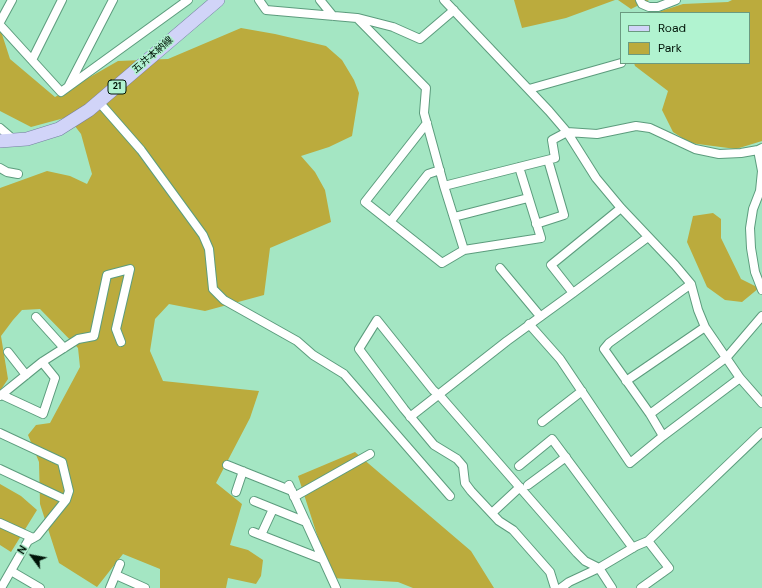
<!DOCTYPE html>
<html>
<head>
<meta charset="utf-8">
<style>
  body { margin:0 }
  #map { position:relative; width:762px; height:588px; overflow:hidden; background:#a4e6c3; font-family:"DM Sans",sans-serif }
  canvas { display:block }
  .legend { position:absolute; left:620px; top:12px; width:130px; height:52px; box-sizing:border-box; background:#b1f3d0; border:1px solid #6a9a80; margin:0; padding:5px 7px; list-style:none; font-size:12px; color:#001408 }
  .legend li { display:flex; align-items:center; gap:8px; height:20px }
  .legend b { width:20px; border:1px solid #6a9a80 }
  .north { position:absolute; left:12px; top:536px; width:40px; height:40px; -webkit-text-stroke:3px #b1f3d0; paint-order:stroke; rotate:302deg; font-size:11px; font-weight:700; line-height:16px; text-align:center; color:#001408 }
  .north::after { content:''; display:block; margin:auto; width:14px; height:18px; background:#001408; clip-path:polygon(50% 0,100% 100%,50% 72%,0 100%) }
</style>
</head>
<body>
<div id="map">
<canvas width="762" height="588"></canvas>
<ul class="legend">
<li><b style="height:5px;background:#d1d4f8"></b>Road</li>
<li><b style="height:11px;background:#bbab3d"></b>Park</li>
</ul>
<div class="north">N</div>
</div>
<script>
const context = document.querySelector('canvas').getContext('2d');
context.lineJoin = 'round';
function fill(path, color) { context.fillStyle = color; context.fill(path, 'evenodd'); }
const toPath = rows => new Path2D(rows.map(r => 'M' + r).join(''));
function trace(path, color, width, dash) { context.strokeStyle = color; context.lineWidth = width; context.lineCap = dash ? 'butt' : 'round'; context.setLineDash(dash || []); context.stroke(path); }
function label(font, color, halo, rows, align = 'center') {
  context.font = font + ' "DM Sans","Noto Sans JP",sans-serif'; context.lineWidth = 3; context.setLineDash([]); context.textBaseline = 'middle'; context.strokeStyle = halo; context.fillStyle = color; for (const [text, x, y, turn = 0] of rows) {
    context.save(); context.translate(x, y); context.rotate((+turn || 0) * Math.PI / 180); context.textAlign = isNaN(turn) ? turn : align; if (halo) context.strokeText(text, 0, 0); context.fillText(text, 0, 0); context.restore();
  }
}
const green = toPath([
  [514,0,615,0,566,18,522,28],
  [618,0,649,0,631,9],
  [732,0,762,0,762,141,736,149,690,143,673,132,662,110,668,91,635,66,634,63,749,63,749,13,655,13,683,4,728,2],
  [0,28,10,59,55,97,118,61,168,59,241,28,275,34,326,46,342,60,354,80,359,93,352,136,329,147,301,156,315,172,325,190,331,222,270,248,264,295,205,311,169,304,155,319,150,351,163,381,259,391,250,418,216,483,242,504,230,545,248,550,263,560,261,576,256,584,228,578,226,588,160,588,160,569,123,554,97,587,59,563,40,504,39,462,28,435,36,425,50,423,80,367,78,348,40,309,22,310,13,320,1,336,8,379,0,391,0,188,47,171,70,176,87,184,92,174,81,134,68,117,31,127,0,111],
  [713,213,721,219,721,238,741,279,759,288,742,302,725,300,707,287,687,242,693,216],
  [355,452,471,551,494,588,413,588,398,582,331,578,298,476],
  [0,484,21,496,37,510,11,552,0,545]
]);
const minor = toPath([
  [259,0,266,10,357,18,426,88,424,113,444,186,464,250],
  [320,0,333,16],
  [444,0,549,111,567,132,596,178,621,208,675,265,691,284,698,310,705,327,740,378,762,403],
  [640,0,642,4,649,7,658,7,676,0],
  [358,18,393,27,420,39,454,10],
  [0,22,12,0],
  [0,25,61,92,188,0],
  [32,60,62,0],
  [69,85,113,0],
  [529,89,621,63],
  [99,102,141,150,203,235,209,249,213,289,224,300,297,341,313,355,344,374,450,496],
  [427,123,365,202,442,263,464,250,541,238,519,167],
  [0,128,14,140],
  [758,150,762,171,760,191,753,209,750,228,751,248,755,272,762,290],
  [0,168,7,172,18,174],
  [444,186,555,158,552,140,567,132,597,134,636,126,650,128,695,149,719,154,741,153,758,150,762,148],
  [454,217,528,198],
  [390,222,428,174,440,170],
  [536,224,564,215,548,160],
  [500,268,540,316],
  [573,293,551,265,621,208],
  [36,317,64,348],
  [529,324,560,359,630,463,663,436,740,378],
  [8,352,26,375],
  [626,381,705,327],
  [2,395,43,414,55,378,42,362],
  [0,396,42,362,78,339,94,336,107,275,130,269,116,329,121,342],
  [650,414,727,357,762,316],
  [410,417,507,341,573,293,648,237],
  [542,422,582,391],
  [0,433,62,462,69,491,66,500,37,536,28,541,1,588],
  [663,436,650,414,604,349,609,343,691,284],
  [227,465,292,491],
  [519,466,552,439,633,548],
  [0,469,66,500],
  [289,485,336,588],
  [528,485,566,457],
  [236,492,243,471],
  [294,497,370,454],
  [254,501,306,522],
  [492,513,520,487],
  [0,523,33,538],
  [253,532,322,559],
  [261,535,273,509],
  [11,571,40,588],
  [116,575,145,588],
  [110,588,120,564],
  [555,588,550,572,513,530,499,521,471,491,465,483,463,466,457,459,434,445,404,409,359,349,377,320,433,390,441,397,577,553,585,561,599,568,612,588],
  [561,588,569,582,599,568,636,546,648,541,762,432],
  [641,588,669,568,648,541]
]);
const primary = toPath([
  [0,141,27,139,59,129,89,110,218,0]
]);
const shields = [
  [117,87,18]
];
const shieldNames = [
  ["21",117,87]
];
const streetNames = [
  ["五井本納線",153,55,-41]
];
fill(green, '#bbab3d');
trace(minor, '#5c9c7d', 10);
trace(primary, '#747ea1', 14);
trace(minor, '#fff', 8);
trace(primary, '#d1d4f8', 13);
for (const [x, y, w] of shields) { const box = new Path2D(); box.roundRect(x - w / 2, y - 7, w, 14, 3); context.fillStyle = '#b1f3d0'; context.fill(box); trace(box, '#001408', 1); }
label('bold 9px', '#001408', null, shieldNames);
label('10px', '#001408', '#b1f3d0', streetNames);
</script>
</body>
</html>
